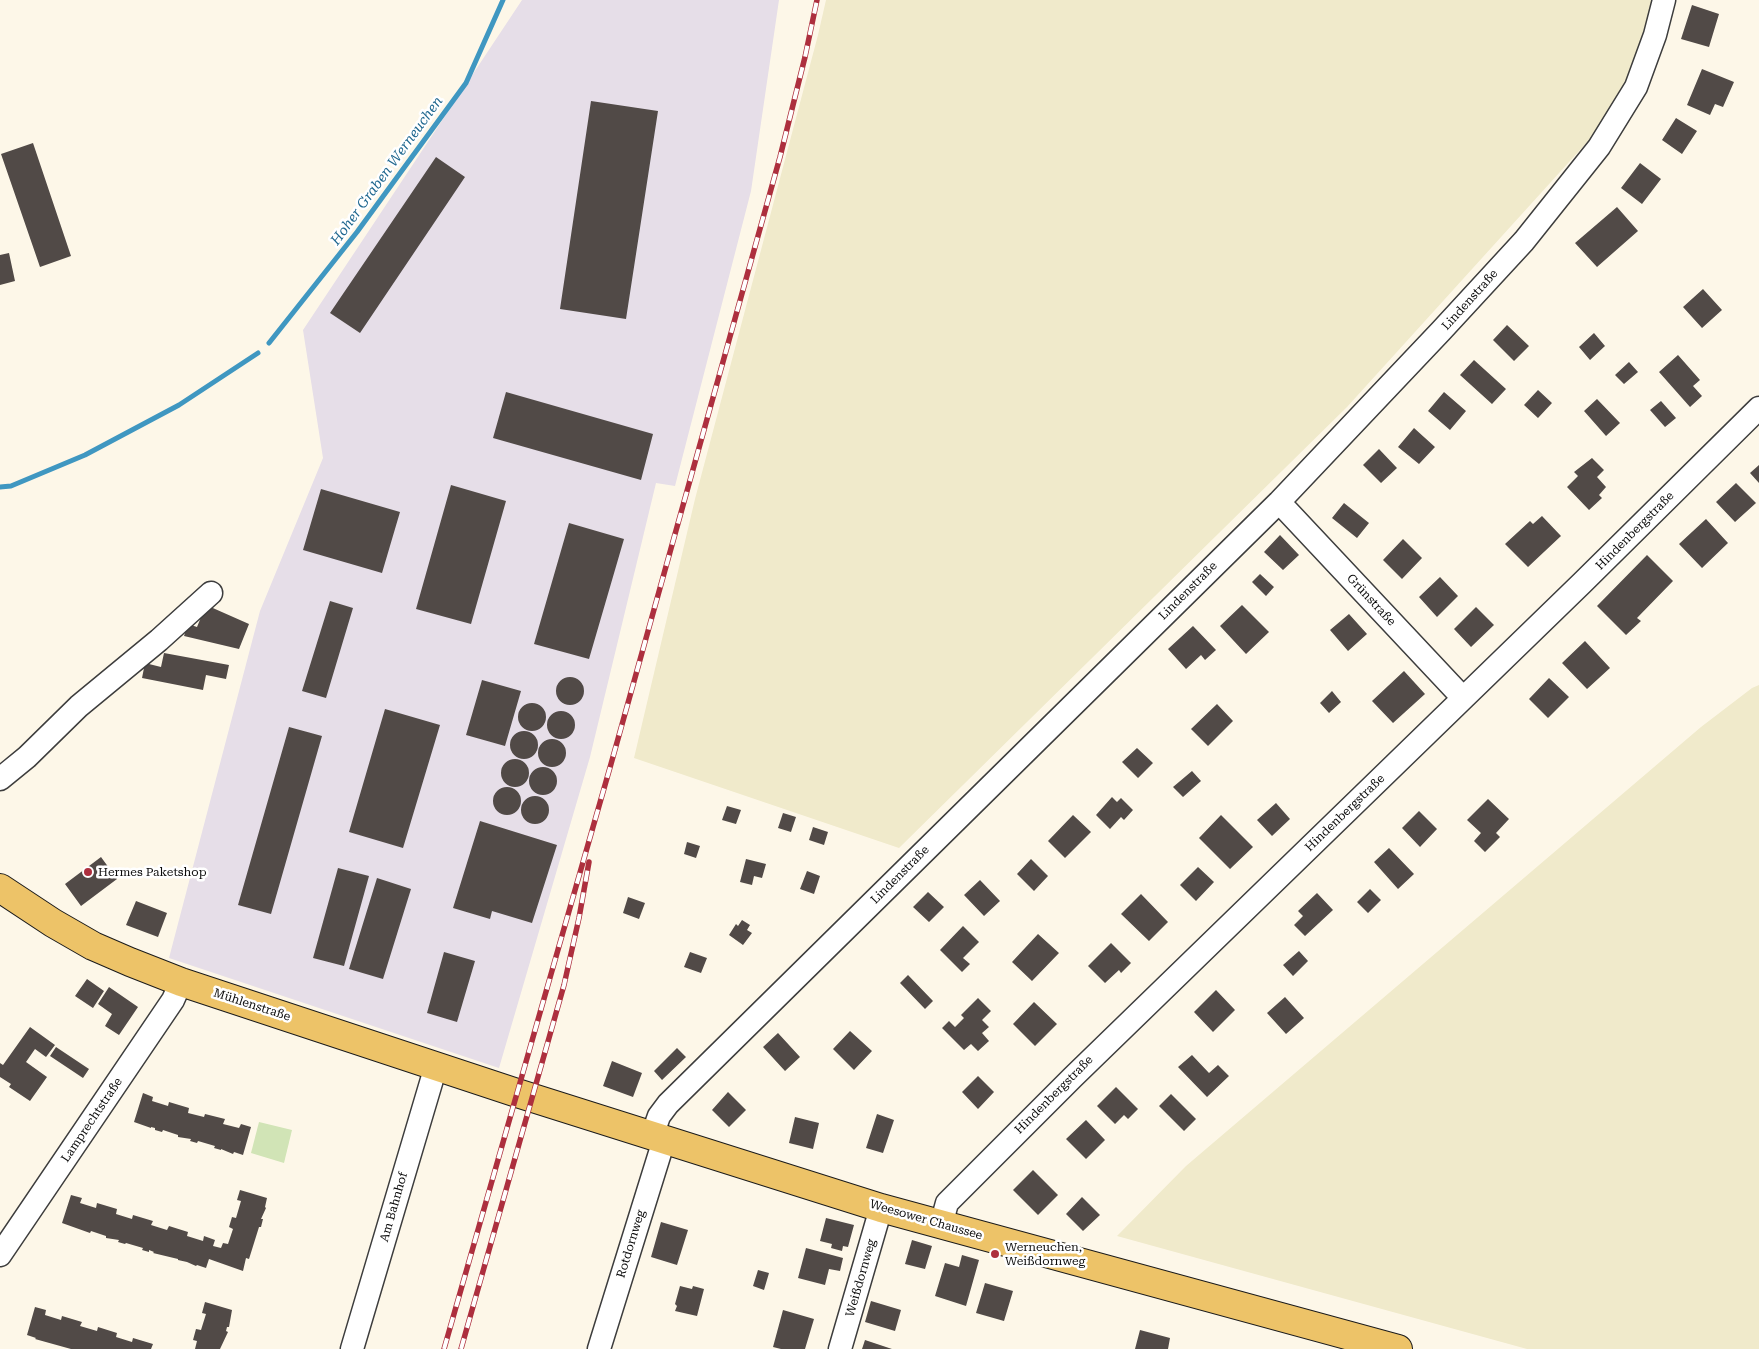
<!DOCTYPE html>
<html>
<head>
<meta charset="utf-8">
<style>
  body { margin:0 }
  canvas { display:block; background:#fdf7e8 }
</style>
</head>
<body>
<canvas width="1759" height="1349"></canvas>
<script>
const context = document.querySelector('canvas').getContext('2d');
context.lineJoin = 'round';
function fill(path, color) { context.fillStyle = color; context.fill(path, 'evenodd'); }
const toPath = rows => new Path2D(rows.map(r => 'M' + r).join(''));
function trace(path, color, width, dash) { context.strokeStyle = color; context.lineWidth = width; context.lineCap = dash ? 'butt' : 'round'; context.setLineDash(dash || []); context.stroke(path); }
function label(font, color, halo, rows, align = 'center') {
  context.font = font + ' "Roboto Serif",serif'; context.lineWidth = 5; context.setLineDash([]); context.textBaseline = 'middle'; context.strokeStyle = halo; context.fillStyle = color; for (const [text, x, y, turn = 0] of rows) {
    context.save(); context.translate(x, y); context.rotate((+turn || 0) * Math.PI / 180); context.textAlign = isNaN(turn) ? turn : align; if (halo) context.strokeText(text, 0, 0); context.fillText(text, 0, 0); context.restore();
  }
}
const industrial = toPath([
  [522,0,779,0,751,191,675,486,656,483,590,757,499,1068,169,958,260,611,323,458,303,330]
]);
const farmland = toPath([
  [826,0,1657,0,1632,79,1589,140,1347,407,899,848,634,758,695,499,818,35],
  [1759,685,1759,1349,1527,1349,1117,1236,1186,1166,1701,727,1752,688]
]);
const green = toPath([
  [259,1122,292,1130,284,1163,251,1153]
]);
const stream = toPath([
  [269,343,357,232,466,83,503,0],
  [0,487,11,486,85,455,179,405,258,353]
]);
const building = toPath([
  [1692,5,1719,14,1709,47,1681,39],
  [1702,69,1734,82,1723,107,1715,104,1710,115,1687,105],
  [591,101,658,111,626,319,560,309],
  [1676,118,1697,131,1682,154,1662,140],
  [33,143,71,256,40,267,1,154],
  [436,157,465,177,360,333,330,313],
  [1640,163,1661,179,1642,204,1621,188],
  [1617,207,1638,231,1597,267,1575,243],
  [9,253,15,281,0,285,0,255],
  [1703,289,1722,310,1702,328,1683,307],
  [1507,325,1529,346,1514,361,1493,340],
  [1594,333,1605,346,1590,360,1579,347],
  [1678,355,1700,380,1693,386,1702,396,1690,407,1659,372],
  [1474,360,1506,389,1492,404,1460,375],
  [1629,362,1638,372,1624,384,1615,375],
  [1538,390,1552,403,1538,418,1524,405],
  [506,392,653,434,641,480,493,438],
  [1444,392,1466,411,1450,430,1428,411],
  [1597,399,1620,423,1606,436,1584,411],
  [1661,401,1676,418,1665,427,1650,410],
  [1414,428,1435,447,1419,464,1398,447],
  [1379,449,1397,468,1381,483,1363,465],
  [1592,458,1604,470,1597,477,1606,487,1599,495,1602,498,1589,510,1567,487,1578,476,1574,472],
  [1759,465,1759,483,1750,473],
  [1736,483,1756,503,1735,522,1716,502],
  [451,485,506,501,471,624,416,609],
  [321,489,400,512,382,573,303,550],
  [1344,503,1369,523,1357,538,1332,518],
  [1542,516,1561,536,1528,567,1505,544,1530,521,1533,524],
  [1706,519,1728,543,1702,568,1679,544],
  [569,523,624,539,589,659,534,644],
  [1280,535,1299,555,1283,570,1264,552],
  [1403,539,1422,558,1402,579,1383,560],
  [1647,555,1673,581,1637,618,1641,621,1626,635,1597,606],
  [1260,574,1274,587,1266,596,1252,582],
  [1440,577,1458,596,1437,617,1419,597],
  [330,601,353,608,326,698,302,691],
  [206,605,249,624,239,649,184,636,188,624,197,627],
  [1242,605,1269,632,1246,654,1220,626],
  [1476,607,1494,625,1471,647,1454,629],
  [1349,614,1367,634,1348,651,1330,630],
  [1193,626,1216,650,1205,660,1201,655,1186,669,1168,649],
  [1585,641,1610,668,1587,689,1562,663],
  [164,653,229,665,226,679,206,675,203,690,142,678,145,663,161,667],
  [1404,671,1425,694,1393,723,1372,701],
  '556 691a14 14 0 1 1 28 0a14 14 0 1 1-28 0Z',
  [1549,678,1569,697,1548,718,1529,699],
  [482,680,521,691,505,746,466,735],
  [1332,691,1341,702,1329,713,1320,703],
  '518 717a14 14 0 1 1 28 0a14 14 0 1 1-28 0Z',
  [1217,704,1233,721,1208,746,1191,729],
  [385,709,440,725,403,848,349,832],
  '547 725a14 14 0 1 1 28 0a14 14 0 1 1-28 0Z',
  [289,727,322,736,271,914,238,905],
  '510 745a14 14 0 1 1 28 0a14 14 0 1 1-28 0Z',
  '538 753a14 14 0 1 1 28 0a14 14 0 1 1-28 0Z',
  [1137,748,1153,763,1138,778,1122,762],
  '501 773a14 14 0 1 1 28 0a14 14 0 1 1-28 0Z',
  '529 781a14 14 0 1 1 28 0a14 14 0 1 1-28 0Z',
  [1192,771,1201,781,1183,797,1173,787],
  '493 801a14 14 0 1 1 28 0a14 14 0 1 1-28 0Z',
  '521 810a14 14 0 1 1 28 0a14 14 0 1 1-28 0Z',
  [1112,797,1117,802,1121,798,1133,810,1124,820,1121,817,1110,829,1096,815],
  [1488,799,1509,819,1496,833,1500,837,1485,852,1474,841,1481,833,1467,820],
  [1276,803,1290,819,1272,836,1257,820],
  [727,806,741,810,736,824,722,820],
  [1419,811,1437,829,1420,847,1402,828],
  [783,813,796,817,791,832,778,828],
  [1073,815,1091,832,1065,858,1048,841],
  [1221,815,1253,847,1230,869,1199,838],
  [480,821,557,845,532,923,492,911,490,919,453,908],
  [813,827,828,832,824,845,809,840],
  [687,842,700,846,696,858,684,854],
  [1389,848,1414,874,1398,889,1374,862],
  [101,857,117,879,81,906,65,884],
  [746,859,766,864,762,878,754,876,752,885,740,882],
  [1031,859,1048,876,1034,891,1017,874],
  [1198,867,1214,882,1196,901,1180,885],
  [338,868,369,876,344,966,313,958],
  [807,871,820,876,814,894,800,889],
  [377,878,411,889,383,979,349,969],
  [980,880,1000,901,984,916,964,895],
  [1370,889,1381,900,1368,913,1357,902],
  [928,892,944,907,929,922,913,907],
  [1317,893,1333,910,1305,936,1294,925,1303,916,1298,911],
  [1141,894,1168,922,1149,941,1121,914],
  [628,897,645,903,639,919,623,913],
  [136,901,167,913,158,937,126,925],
  [742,920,750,925,747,930,752,933,743,945,729,935,736,924,738,926],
  [963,926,979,942,963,958,970,964,962,972,940,950],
  [1038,934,1059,953,1032,981,1012,962],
  [1111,943,1131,963,1121,973,1119,970,1105,983,1088,966],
  [1299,951,1308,961,1293,976,1283,965],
  [444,952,475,961,457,1022,427,1013],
  [690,952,707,958,701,973,684,967],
  [908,975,933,1001,925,1009,900,983],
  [87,979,104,991,93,1008,75,996],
  [109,987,138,1007,119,1035,105,1026,112,1014,98,1004],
  [1216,990,1235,1010,1213,1032,1194,1012],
  [1285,997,1304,1018,1286,1034,1267,1013],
  [978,998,991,1011,982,1020,989,1027,982,1033,989,1041,978,1051,971,1044,964,1050,942,1028,949,1021,955,1027,964,1018,961,1015],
  [1034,1002,1057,1024,1035,1046,1013,1024],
  [30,1027,55,1045,46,1057,35,1049,26,1062,47,1077,30,1101,9,1087,11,1084,0,1077,0,1063,3,1065],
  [850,1031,872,1051,854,1070,833,1049],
  [778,1033,800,1057,785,1071,763,1047],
  [56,1047,89,1069,83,1078,50,1056],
  [677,1048,686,1057,662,1080,654,1071],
  [1192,1055,1209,1073,1218,1065,1229,1076,1207,1097,1178,1067],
  [612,1061,642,1073,633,1097,603,1086],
  [978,1076,994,1092,978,1109,962,1092],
  [1116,1087,1138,1109,1128,1119,1124,1115,1115,1124,1097,1106],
  [728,1092,746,1110,729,1127,712,1110],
  [143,1093,153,1097,152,1101,168,1106,169,1102,189,1108,188,1113,204,1117,205,1114,225,1119,223,1124,239,1128,241,1124,251,1127,243,1155,234,1152,233,1154,221,1149,221,1150,214,1148,215,1146,198,1141,197,1143,190,1141,191,1139,178,1137,178,1135,163,1130,162,1132,155,1130,155,1128,151,1127,151,1128,134,1122],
  [1171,1094,1196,1119,1184,1131,1159,1106],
  [877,1114,894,1120,883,1153,866,1148],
  [795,1117,819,1123,813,1149,789,1143],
  [1086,1120,1105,1140,1086,1159,1066,1139],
  [1033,1170,1058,1195,1038,1215,1013,1190],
  [240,1190,267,1198,265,1207,266,1208,261,1219,263,1219,261,1227,259,1227,249,1259,246,1258,243,1271,209,1259,206,1268,197,1265,196,1266,187,1262,178,1260,178,1259,153,1253,154,1252,149,1250,149,1252,142,1250,143,1248,126,1243,125,1244,118,1242,119,1240,106,1238,106,1236,91,1231,90,1233,62,1223,71,1195,82,1198,80,1203,96,1208,97,1203,117,1209,116,1214,132,1219,133,1215,153,1221,151,1225,167,1230,169,1226,188,1232,187,1236,203,1241,204,1236,215,1240,213,1246,221,1248,223,1243,228,1244,233,1229,229,1227,232,1217,236,1218,241,1201,237,1200],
  [1082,1197,1100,1215,1083,1231,1066,1214],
  [826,1218,854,1225,848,1247,843,1246,842,1251,831,1248,832,1244,820,1241],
  [661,1222,688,1230,677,1265,651,1257],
  [912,1240,932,1246,925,1269,905,1264],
  [806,1248,843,1258,840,1271,829,1269,825,1285,798,1278],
  [962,1255,979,1260,966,1306,935,1296,945,1263,959,1267],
  [758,1270,769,1273,764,1290,753,1286],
  [985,1283,1013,1291,1004,1321,976,1313],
  [680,1286,692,1289,693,1286,704,1289,697,1316,675,1311,677,1306,675,1304],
  [871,1301,901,1310,895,1331,865,1322],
  [205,1302,232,1310,229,1327,227,1327,226,1331,228,1332,220,1349,195,1349,197,1341,193,1340,196,1329,201,1330,206,1314,202,1313],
  [35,1307,46,1310,45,1315,61,1320,62,1316,82,1322,80,1326,97,1331,98,1327,117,1333,116,1337,132,1342,133,1338,153,1344,151,1349,71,1349,35,1339,36,1338,27,1335],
  [783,1310,814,1319,805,1349,781,1349,773,1347],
  [1140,1330,1170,1338,1168,1349,1135,1349],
  [865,1340,892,1349,862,1349]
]);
const minor = toPath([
  [1279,502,1463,698],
  [0,779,27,757,79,706,159,640,211,593],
  [652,1136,659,1116,668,1104,1279,502,1441,331,1524,241,1599,147,1636,87,1655,35,1664,0],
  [941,1225,947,1203,1073,1077,1582,583,1759,408],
  [0,1255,173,1000,181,982],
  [352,1349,436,1066],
  [599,1349,664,1140],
  [840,1349,881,1208]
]);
const major = toPath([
  [0,888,53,923,93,946,130,962,181,982,517,1093,881,1208,1398,1349]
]);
const rail = toPath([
  [444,1349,611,764,780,157,805,57,817,0],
  [461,1349,564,985,579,918,589,862]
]);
const markers = [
  [88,872,5,"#ad2f3e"],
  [995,1254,5,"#ad2f3e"]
];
const streetNames = [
  ["Lindenstraße",1470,300,-48],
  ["Hindenbergstraße",1635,531,-45],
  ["Lindenstraße",1188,591,-45],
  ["Grünstraße",1371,600,47],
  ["Hindenbergstraße",1345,813,-44],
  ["Lindenstraße",900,875,-45],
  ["Mühlenstraße",252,1005,18],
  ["Hindenbergstraße",1054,1095,-45],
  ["Lamprechtstraße",92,1120,-56],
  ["Am Bahnhof",394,1207,-74],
  ["Weesower Chaussee",926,1220,16],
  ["Rotdornweg",631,1244,-73],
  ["Weißdornweg",861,1278,-74]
];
const poiNames = [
  ["Hermes Paketshop",98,872],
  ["Werneuchen,",1005,1247],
  ["Weißdornweg",1005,1261]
];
const waterNames = [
  ["Hoher Graben Werneuchen",387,171,-54]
];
fill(industrial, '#e6dee8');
fill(farmland, '#f0eacb');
fill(green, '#d1e4b6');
trace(stream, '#3f97c1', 5);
fill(building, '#514a47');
trace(minor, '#3d3d3d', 25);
trace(major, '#1b1b1b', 30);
trace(minor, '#fff', 22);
trace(major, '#edc368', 28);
trace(rail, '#ad2f3e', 5.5);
trace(rail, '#fff', 4, [11]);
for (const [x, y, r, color] of markers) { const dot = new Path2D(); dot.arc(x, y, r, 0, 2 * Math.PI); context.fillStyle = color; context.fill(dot); trace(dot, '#fff', 2); }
label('12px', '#0a0a0a', '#fff', streetNames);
label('12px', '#0a0a0a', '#fff', poiNames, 'left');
label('italic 14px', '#1f678f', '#fff', waterNames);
</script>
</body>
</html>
